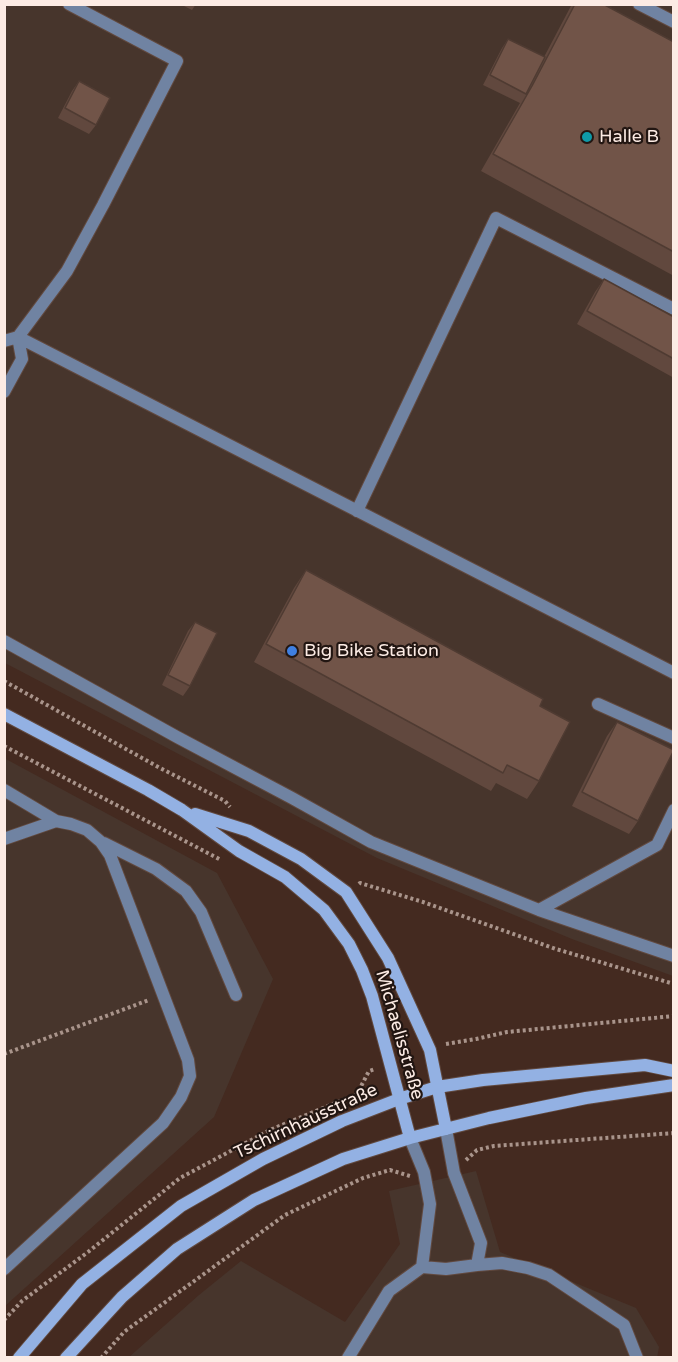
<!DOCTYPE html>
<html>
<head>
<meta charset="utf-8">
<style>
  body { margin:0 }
  #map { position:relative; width:678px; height:1362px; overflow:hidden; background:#442a20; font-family:"Varela Round",sans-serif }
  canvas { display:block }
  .frame { position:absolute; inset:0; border:6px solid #fcebe4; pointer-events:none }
</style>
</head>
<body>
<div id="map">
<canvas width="678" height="1362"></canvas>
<div class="frame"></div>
</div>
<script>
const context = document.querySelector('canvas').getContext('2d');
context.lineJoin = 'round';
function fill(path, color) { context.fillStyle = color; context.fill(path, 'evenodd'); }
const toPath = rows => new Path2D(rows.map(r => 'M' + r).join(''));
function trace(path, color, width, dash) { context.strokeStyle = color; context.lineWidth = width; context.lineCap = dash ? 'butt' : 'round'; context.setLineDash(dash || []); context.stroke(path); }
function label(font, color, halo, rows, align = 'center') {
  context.font = font + ' "Varela Round",sans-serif'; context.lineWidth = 4.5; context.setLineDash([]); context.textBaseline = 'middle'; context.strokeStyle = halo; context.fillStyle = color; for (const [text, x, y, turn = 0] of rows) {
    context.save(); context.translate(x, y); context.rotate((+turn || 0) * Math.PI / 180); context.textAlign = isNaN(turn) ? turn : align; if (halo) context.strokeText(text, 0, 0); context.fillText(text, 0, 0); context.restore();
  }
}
const commercial = toPath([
  [4,5,673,5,673,976,572,939,377,858,5,663],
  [4,758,217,873,273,979,214,1117,5,1306],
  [476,1171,500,1252,636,1308,659,1347,657,1358,128,1358,199,1295,241,1261,345,1322,400,1244,389,1191]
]);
const path = toPath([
  [4,681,160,768,225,801,230,807],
  [4,746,221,860],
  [359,884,360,883,423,902,556,949,674,984],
  [446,1044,476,1039,507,1032,674,1016],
  [4,1054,149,1000],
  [466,1160,477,1150,494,1146,674,1133],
  [4,1320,22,1301,88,1252,180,1178,270,1130,357,1094,369,1071,375,1069],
  [101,1358,124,1332,285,1215,363,1178,390,1170,410,1176]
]);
const lane = toPath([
  [639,4,674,22],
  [18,337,674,673],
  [4,341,18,337,67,271,103,205,177,61,69,4],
  [4,392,22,359,18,337],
  [357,511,496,218,674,309],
  [4,641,177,737,292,798,371,842,539,910,674,956],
  [598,704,674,738],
  [4,790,56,821,71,824,87,830,101,842,110,855,188,1060,190,1076,181,1097,163,1123,4,1269],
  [4,839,56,821],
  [104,843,156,869,186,891,201,912,236,995],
  [539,910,657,845,674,810],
  [410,1138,424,1172,430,1204,422,1267],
  [477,1265,502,1263,528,1268,549,1275,624,1325,637,1358],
  [348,1358,389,1291,422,1267,446,1269,477,1265,481,1243,454,1173,446,1129]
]);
const secondary = toPath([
  [4,714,148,790,182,810,239,851,285,877,324,910,349,944,362,970,372,996,410,1138],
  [195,814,249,831,301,859,346,892,388,958,430,1050,446,1129],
  [19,1358,82,1284,181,1206,263,1159,342,1121,399,1099,437,1087,483,1080,645,1065,674,1071],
  [66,1358,122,1297,177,1249,254,1200,343,1159,410,1138,489,1118,586,1098,674,1085]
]);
const wall = toPath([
  [180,4,196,4,192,10],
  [572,4,603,4,674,42,674,276,481,171,520,103,483,85,502,48,508,39,544,57],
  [79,81,96,125,89,134,58,118,72,91],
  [604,279,674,317,674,378,577,324,595,292],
  [306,570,540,706,539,781,527,799,496,783,491,791,254,662,294,588],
  [195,622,190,686,183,696,162,685,188,631],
  [617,722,638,821,629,834,572,806,607,736]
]);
const building = toPath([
  [575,4,603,4,674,42,674,252,493,154,532,86,575,4],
  [508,39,545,57,526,94,490,75,508,39],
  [79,81,110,98,96,125,65,108,79,81],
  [604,279,674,317,674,359,587,311,604,279],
  [306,570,543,699,540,706,570,722,539,781,507,765,503,773,266,644,306,570],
  [195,622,217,633,190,686,168,675,195,622],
  [617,722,674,750,638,821,582,792,617,722]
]);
const markers = [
  [587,137,6,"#0f9aa8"],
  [292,651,6,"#3f7fe0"]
];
const poiNames = [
  ["Halle B",599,137],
  ["Big Bike Station",304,651]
];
const streetNames = [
  ["Michaelisstraße",399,1035,74],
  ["Tschirnhausstraße",306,1122,-25]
];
fill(commercial, '#47352c');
trace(lane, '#61493f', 14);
trace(secondary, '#61493f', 14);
trace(path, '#a9948b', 4, [3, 3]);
trace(lane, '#7083a2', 12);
trace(secondary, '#93b1e3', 12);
fill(wall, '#61483e');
fill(building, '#715448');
trace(building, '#4f3b32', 1.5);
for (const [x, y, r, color] of markers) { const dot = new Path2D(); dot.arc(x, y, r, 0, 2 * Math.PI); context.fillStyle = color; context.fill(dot); trace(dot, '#221612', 2); }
label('18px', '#fcebe4', '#221612', poiNames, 'left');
label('18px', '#fcebe4', '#221612', streetNames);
</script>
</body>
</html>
